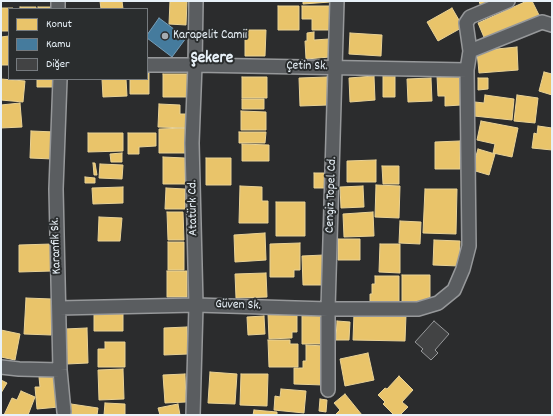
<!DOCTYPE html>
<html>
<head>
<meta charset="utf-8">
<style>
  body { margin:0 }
  #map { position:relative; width:553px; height:416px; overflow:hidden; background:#2b2c2d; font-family:Dekko,sans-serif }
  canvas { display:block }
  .frame { position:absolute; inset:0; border:2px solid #e8f1f8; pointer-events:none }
  .legend { position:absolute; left:8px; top:8px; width:140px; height:72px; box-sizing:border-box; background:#2a2d2e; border:1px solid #767b7f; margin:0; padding:5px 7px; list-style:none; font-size:12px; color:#e8f1f8 }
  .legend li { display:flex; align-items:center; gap:8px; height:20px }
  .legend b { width:20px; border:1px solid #767b7f }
</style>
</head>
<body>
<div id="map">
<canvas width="553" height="416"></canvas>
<div class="frame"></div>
<ul class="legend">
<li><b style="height:11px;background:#e9c46a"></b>Konut</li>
<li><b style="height:11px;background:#457b9d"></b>Kamu</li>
<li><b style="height:11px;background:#424344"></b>Diğer</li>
</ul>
</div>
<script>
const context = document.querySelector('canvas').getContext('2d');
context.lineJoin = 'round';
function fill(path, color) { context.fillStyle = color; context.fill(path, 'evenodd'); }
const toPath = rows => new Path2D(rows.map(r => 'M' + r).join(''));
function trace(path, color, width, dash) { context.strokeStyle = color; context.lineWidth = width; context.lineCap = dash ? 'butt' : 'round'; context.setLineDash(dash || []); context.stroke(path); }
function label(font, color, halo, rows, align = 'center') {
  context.font = font + ' Dekko,sans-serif'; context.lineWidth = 4; context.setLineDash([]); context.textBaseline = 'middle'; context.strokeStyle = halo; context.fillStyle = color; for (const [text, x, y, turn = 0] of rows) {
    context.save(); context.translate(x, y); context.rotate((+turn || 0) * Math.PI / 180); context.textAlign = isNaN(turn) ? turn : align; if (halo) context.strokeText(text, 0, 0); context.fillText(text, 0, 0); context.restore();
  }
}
const homes = toPath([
  [100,1,122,1,123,9,101,9,100,1],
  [170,1,187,1,186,25,169,24,170,1],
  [303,1,330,1,330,2,303,4,303,1],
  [479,1,503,1,482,10,479,1],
  [527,1,532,1,540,17,486,42,478,23,527,1],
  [278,6,299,6,299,30,278,30,278,6],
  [302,6,330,6,330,30,312,30,312,19,302,19,302,6],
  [20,7,36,7,36,9,20,9,20,7],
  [38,7,54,7,54,9,38,9,38,7],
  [1,8,13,8,13,9,9,9,9,31,1,31,1,8],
  [452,8,463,27,438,41,427,22,452,8],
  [245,30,266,30,265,56,245,56,245,30],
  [314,32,314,40,329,39,330,57,306,59,305,41,307,41,307,33,314,32],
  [350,33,382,35,381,56,349,54,350,33],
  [9,36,9,65,1,65,1,37,9,36],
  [517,47,518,70,479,73,477,51,517,47],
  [544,72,552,74,552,95,539,91,544,72],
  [147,73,149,73,149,94,130,94,130,79,147,79,147,73],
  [163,74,189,74,189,97,163,97,163,74],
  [383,74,395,74,395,97,383,97,383,74],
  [461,75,461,105,445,106,445,96,438,96,437,76,461,75],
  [374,76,375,100,350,102,349,78,374,76],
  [242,77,267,77,267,98,242,98,242,77],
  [327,77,328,105,300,106,299,78,327,77],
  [431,78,432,101,408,102,407,79,431,78],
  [478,78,488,78,488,89,478,90,478,78],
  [1,79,25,81,23,102,1,100,1,79],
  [37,79,53,79,53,87,37,87,37,79],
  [102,79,126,79,127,96,103,97,102,79],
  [485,95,514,99,512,120,474,116,475,102,484,103,485,95],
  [517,95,538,98,535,123,514,121,517,95],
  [242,99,264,99,264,109,242,109,242,99],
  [20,103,22,127,1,128,1,105,20,103],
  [159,104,180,105,180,114,188,114,187,128,158,127,159,104],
  [241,111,266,112,266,130,241,130,241,111],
  [481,121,518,128,512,157,493,153,495,144,477,140,481,121],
  [538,126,552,128,552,150,532,148,534,133,537,134,538,126],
  [186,128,186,153,159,153,159,129,186,128],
  [31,131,55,132,53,159,30,158,31,131],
  [239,132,266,132,265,143,239,143,239,132],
  [88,133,123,133,123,151,88,152,88,133],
  [128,133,156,133,156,146,139,147,139,154,128,154,128,133],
  [460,141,460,169,435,169,435,142,460,141],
  [242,144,269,145,269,161,242,161,242,144],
  [478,149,495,154,489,175,472,170,478,149],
  [122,153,122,162,111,162,110,154,122,153],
  [163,157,185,158,185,184,163,184,163,157],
  [206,158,231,158,231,185,206,185,206,158],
  [376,160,376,182,347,182,347,161,376,160],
  [93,163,95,163,97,175,94,175,93,163],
  [100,164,123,165,122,179,99,178,100,164],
  [382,166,399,166,399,184,383,184,382,166],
  [314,173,325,173,325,188,314,188,314,173],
  [85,177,95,178,95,183,85,183,85,177],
  [376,185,400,186,399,218,375,217,376,185],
  [240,186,262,187,262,201,268,201,268,223,239,223,240,186],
  [363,186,364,207,341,208,340,187,363,186],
  [123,187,123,203,93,204,92,188,123,187],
  [166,188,185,189,185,209,165,209,166,188],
  [425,189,457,189,456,234,423,233,425,189],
  [276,202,305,202,305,236,276,236,276,202],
  [167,212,183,212,184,240,168,240,167,212],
  [373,212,374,236,344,237,343,214,373,212],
  [99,217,122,218,120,241,98,241,99,217],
  [400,221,421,222,420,244,399,243,400,221],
  [265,233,266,260,235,262,234,235,265,233],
  [338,239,360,239,360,260,338,260,338,239],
  [434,240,460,241,459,266,433,265,434,240],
  [168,242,184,242,184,270,168,270,168,242],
  [300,243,300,270,294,270,294,277,270,277,270,244,300,243],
  [52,244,52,271,19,272,19,245,52,244],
  [380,244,400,244,400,273,379,272,380,244],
  [324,255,325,285,303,285,302,256,324,255],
  [167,271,187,271,187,297,167,297,167,271],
  [266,273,267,297,236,298,235,274,266,273],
  [402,275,430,275,430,302,402,302,402,275],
  [375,276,399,276,399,302,370,302,370,294,372,294,372,284,375,284,375,276],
  [26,298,52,299,51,335,24,334,26,298],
  [94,312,123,312,123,331,94,331,94,312],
  [297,313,297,332,292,332,292,338,269,339,268,314,297,313],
  [302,314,324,314,324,344,302,344,302,314],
  [354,314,406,315,405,341,353,340,354,314],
  [264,316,265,334,248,335,247,317,264,316],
  [337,321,350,322,349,340,336,340,337,321],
  [187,327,188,354,164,355,164,328,187,327],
  [87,328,88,363,67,364,65,329,87,328],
  [1,330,20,334,15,360,1,357,1,330],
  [268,340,290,340,290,344,298,344,298,367,269,367,268,340],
  [105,342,125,342,125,367,98,367,98,349,105,349,105,342],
  [306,345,324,346,323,385,294,384,294,368,303,368,303,361,306,361,306,345],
  [368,353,374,380,345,386,340,359,368,353],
  [123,369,124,399,99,400,98,370,123,369],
  [210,372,237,374,235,404,208,403,210,372],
  [185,374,186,402,165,403,163,375,185,374],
  [241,374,268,374,267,406,240,405,241,374],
  [56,376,59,407,37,409,35,387,40,387,39,377,56,376],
  [399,376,413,390,402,402,408,407,400,415,394,415,383,404,385,402,378,395,385,388,387,389,399,376],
  [1,380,7,383,1,393,1,380],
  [281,389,306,391,304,413,274,410,275,396,280,397,281,389],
  [21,391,35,397,28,415,4,415,12,398,17,400,21,391],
  [345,394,362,415,335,415,340,410,334,403,345,394],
  [320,399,327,400,326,412,319,411,320,399],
  [105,403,125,404,125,415,104,415,105,403],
  [71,404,98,408,97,415,69,415,71,404],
  [178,404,180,415,160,415,158,408,178,404],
  [254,410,277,412,277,415,253,415,254,410]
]);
const public = toPath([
  [159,18,186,38,172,57,147,38,147,35,159,18]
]);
const building = toPath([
  [434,321,449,334,435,350,438,353,431,360,421,351,423,349,415,342,434,321]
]);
const minor = toPath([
  [58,1,58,9],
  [470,51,466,23,470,17,508,1],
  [147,65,195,65,467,70],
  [60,79,56,189,60,370,64,412],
  [59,308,196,305,328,309,418,309,438,303,454,290,463,269,469,246,467,70,470,51,542,22,552,25],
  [1,367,19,369,60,370],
  [328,390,328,309,337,1],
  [193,415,196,305,192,143,195,65,196,1]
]);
const markers = [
  [165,36,4,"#a6acb1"]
];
const poiNames = [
  ["Karapelit Camii",173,36]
];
const streetNames = [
  ["Çetin Sk.",307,67,1],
  ["Cengiz Topel Cd.",332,195,-88],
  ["Atatürk Cd.",194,208,-91],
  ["Karanfik Sk.",57,246,-92],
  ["Güven Sk.",238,306,2]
];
const districtNames = [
  ["Şekere",212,60]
];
fill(homes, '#e9c46a');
trace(homes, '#e9d295', 1);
fill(public, '#457b9d');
trace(public, '#769eb8', 1);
fill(building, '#424344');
trace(building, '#96989a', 1);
trace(minor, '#96989a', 16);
trace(minor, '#5a5d60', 13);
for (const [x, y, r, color] of markers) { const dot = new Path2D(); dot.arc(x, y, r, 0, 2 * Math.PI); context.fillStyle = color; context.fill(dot); trace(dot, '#2a2d2e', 1.5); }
label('13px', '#e8f1f8', '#2a2d2e', poiNames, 'left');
label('13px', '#e8f1f8', '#2a2d2e', streetNames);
label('bold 17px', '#e8f1f8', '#2a2d2e', districtNames);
</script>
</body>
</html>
